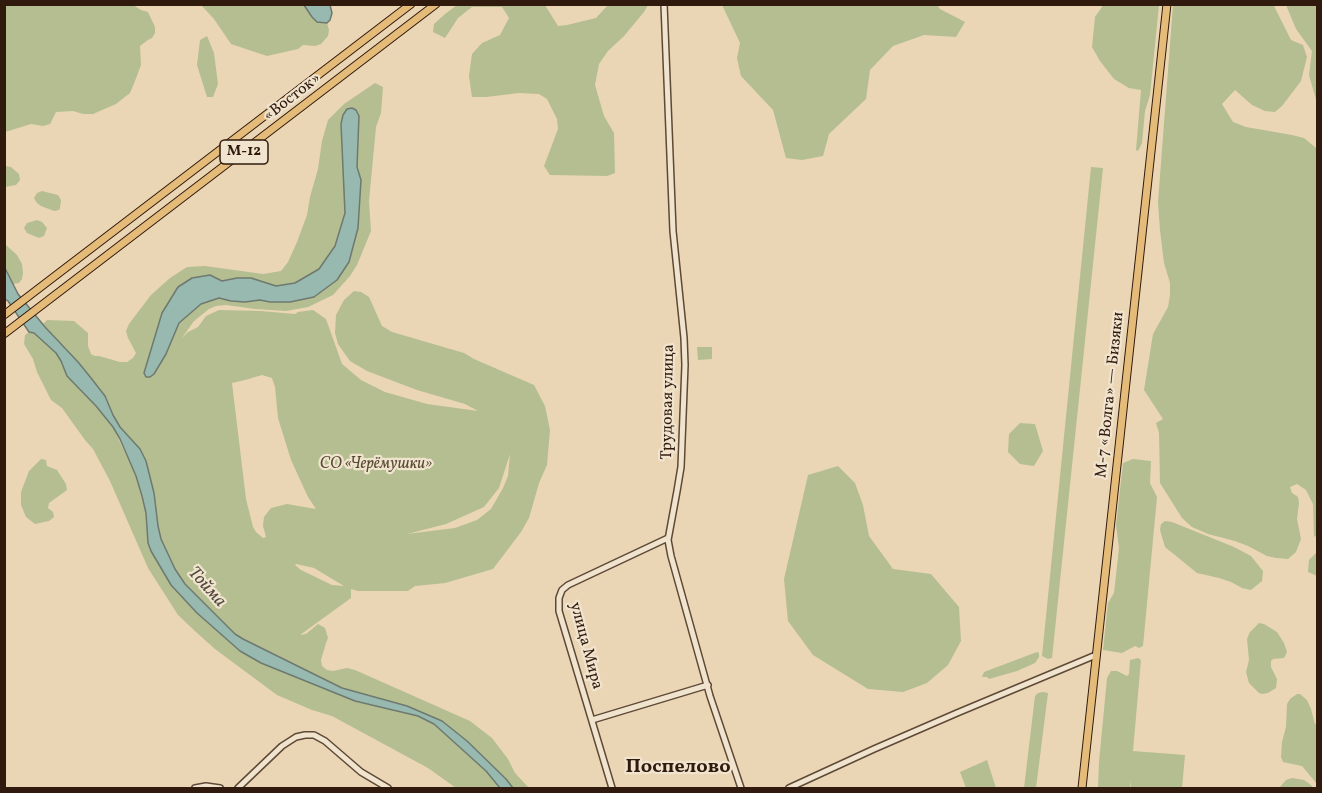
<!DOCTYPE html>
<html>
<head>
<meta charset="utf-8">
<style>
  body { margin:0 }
  #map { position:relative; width:1322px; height:793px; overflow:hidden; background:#ead6b5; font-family:Vollkorn,serif }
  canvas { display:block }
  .frame { position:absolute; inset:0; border:6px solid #301a0d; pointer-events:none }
</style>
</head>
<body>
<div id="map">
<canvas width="1322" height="793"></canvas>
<div class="frame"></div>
</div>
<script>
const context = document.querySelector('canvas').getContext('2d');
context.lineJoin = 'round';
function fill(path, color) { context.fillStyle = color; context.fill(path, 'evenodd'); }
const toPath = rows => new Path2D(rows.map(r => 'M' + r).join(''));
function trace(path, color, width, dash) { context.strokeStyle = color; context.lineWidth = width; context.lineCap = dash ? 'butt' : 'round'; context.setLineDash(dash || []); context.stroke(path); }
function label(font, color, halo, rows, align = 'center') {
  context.font = font + ' Vollkorn,serif'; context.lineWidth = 4.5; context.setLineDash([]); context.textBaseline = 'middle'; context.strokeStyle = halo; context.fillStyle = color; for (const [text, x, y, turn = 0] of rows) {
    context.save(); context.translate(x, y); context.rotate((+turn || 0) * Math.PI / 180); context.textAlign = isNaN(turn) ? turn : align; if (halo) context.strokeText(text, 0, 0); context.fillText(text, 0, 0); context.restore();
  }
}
const green = toPath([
  [5,4,133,5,141,10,148,12,155,27,155,33,152,38,148,40,140,46,141,65,135,81,130,93,116,104,93,114,83,114,73,111,56,112,50,124,43,126,31,124,5,132],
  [1104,4,1159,5,1150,95,1145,111,1142,143,1138,151,1136,150,1141,90,1129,88,1114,79,1100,61,1092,47,1095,17],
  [201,5,304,5,312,17,317,21,327,23,329,30,328,36,321,44,315,46,303,45,298,49,267,56,231,44,214,19],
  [457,5,545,5,558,26,567,25,596,18,608,5,648,5,644,12,624,36,608,51,599,64,595,85,604,116,614,133,615,173,607,176,550,175,544,166,558,129,557,119,547,99,539,94,519,93,486,97,472,97,469,76,472,54,482,43,500,35,509,18,502,7,472,7,458,18,445,38,433,32,434,24,445,14],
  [722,5,937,5,940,9,965,22,956,37,924,35,893,46,870,70,866,99,829,134,823,156,802,160,786,158,773,110,741,76,737,58,740,43],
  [1263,5,1274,6,1291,40,1303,45,1307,57,1301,81,1282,106,1275,112,1265,111,1252,105,1235,90,1222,104,1233,122,1246,127,1292,135,1304,138,1316,148,1318,156,1317,535,1314,537,1313,504,1306,490,1297,484,1290,487,1292,493,1298,497,1299,503,1297,519,1301,539,1296,552,1288,559,1276,558,1267,556,1248,546,1235,541,1208,534,1192,527,1182,518,1160,483,1159,433,1156,423,1163,419,1144,390,1153,334,1168,307,1170,295,1170,283,1164,263,1160,230,1158,202,1173,5],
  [1286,5,1317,5,1317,103,1309,75,1312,51,1296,29],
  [207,36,214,53,218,84,213,97,207,97,197,65,200,40],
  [375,83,383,87,381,113,376,127,369,201,371,231,357,265,350,276,333,295,308,307,286,311,255,309,226,305,216,306,209,309,194,321,182,338,188,332,198,327,206,316,219,310,261,311,295,314,298,312,313,310,326,319,342,364,361,380,385,392,427,404,478,411,465,404,417,390,367,371,350,361,338,344,335,333,336,315,344,300,354,291,361,292,369,297,382,326,392,332,464,353,474,359,534,385,545,406,550,430,547,465,539,483,529,518,521,532,493,569,445,583,415,586,408,591,358,591,351,589,351,598,300,635,306,634,318,624,325,628,328,638,326,643,321,660,322,666,327,670,333,671,347,668,355,670,470,721,492,738,508,759,515,773,529,788,513,788,506,779,467,741,442,721,373,697,342,688,311,674,281,657,243,639,235,634,185,584,175,569,161,539,158,526,154,493,146,461,140,449,120,427,113,415,105,396,91,378,78,362,45,327,43,324,47,320,74,321,88,333,88,346,91,354,95,356,99,356,120,362,127,362,133,358,136,353,128,338,126,331,129,324,151,295,170,278,187,267,205,266,263,274,281,271,288,262,297,242,307,215,310,197,318,169,322,141,328,120,344,104],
  [356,110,359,116,357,167,361,180,358,228,349,262,270,302,260,300,245,302,231,301,219,298,201,303,179,323,166,354,154,374,192,278,210,275,222,281,237,278,251,278,276,286,295,283,319,269,335,246,345,213,344,170],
  [262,375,272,378,275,387,278,418,291,460,308,497,316,509,287,504,271,508,264,517,263,526,266,537,263,538,256,532,253,527,246,499,232,383,245,380],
  [510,454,508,476,503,488,491,509,477,520,455,528,407,534,446,524,484,507,499,488],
  [296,564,314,568,344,586,332,585,301,570,295,565],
  [5,166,11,167,19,174,20,180,16,185,5,187],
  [1091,167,1103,168,1052,658,1048,659,1042,656],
  [42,191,58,195,61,200,60,208,59,210,54,211,41,206,37,203,34,198,37,193],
  [37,220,42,222,47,228,44,236,39,238,27,233,24,228,27,223],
  [5,244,17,255,22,264,23,273,22,279,19,283,13,284,5,266],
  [29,332,34,333,56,353,61,361,67,376,96,406,113,427,136,476,146,513,148,543,151,551,171,585,197,613,240,651,261,663,355,701,418,716,434,724,486,771,500,788,456,788,428,768,332,716,312,710,277,695,215,649,196,632,178,615,148,568,110,481,93,449,85,440,62,408,51,400,37,372,33,359,24,344,25,335],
  [697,347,712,347,712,359,698,360],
  [1020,423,1035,424,1043,451,1034,466,1020,464,1008,452,1009,434],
  [41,459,46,460,47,466,57,470,66,484,67,490,49,503,48,508,53,512,54,517,49,521,35,524,26,517,21,505,21,492,29,471],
  [1133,459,1151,461,1150,483,1157,497,1143,646,1139,648,1135,646,1122,653,1103,650,1108,603,1114,593,1119,548,1116,525,1123,463],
  [838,466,855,483,863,505,869,536,893,569,931,574,959,607,961,641,948,665,927,683,903,692,868,689,813,655,788,621,784,579,808,475],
  [1165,521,1172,522,1234,547,1251,556,1263,571,1262,581,1251,590,1242,588,1231,582,1219,578,1197,573,1165,547,1160,530,1161,524],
  [1317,552,1317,576,1308,572,1309,560],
  [1259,623,1264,624,1277,632,1284,643,1287,652,1284,658,1273,659,1271,661,1271,667,1277,679,1276,688,1268,693,1262,694,1259,693,1249,683,1246,672,1249,660,1247,639,1250,632],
  [1037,652,1039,653,1039,657,1035,663,1017,671,989,679,987,677,982,677,984,672],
  [1138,658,1141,660,1133,751,1185,755,1182,788,1131,788,1131,781,1130,788,1098,788,1099,762,1107,678,1111,671,1117,671,1127,676,1129,674,1130,660],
  [1043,692,1048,693,1036,788,1024,788,1035,696,1038,693],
  [1297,694,1300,694,1307,700,1311,709,1315,724,1317,725,1317,784,1302,766,1283,762,1281,757,1282,742,1286,727,1287,704,1290,699],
  [987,760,996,788,966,788,960,772],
  [1292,778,1304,780,1311,785,1313,788,1279,788,1286,780]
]);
const water = toPath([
  [304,5,330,5,332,13,330,20,327,23,317,22,312,17,304,5],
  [352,108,356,110,359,116,357,167,361,180,358,228,349,262,337,280,314,297,290,302,270,302,260,300,245,302,231,301,219,298,201,304,179,323,166,354,154,374,150,377,146,377,144,373,162,313,178,287,192,278,210,275,222,281,237,278,251,278,276,286,295,283,319,269,335,246,345,213,341,124,343,115,347,109,352,108],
  [4,266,18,294,45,327,78,362,91,378,105,396,113,415,120,427,140,449,146,461,154,493,158,526,161,539,175,569,185,584,235,634,243,639,342,688,407,706,442,721,467,741,506,779,513,788,500,788,486,771,434,724,418,716,355,701,261,663,240,651,197,613,171,585,151,551,148,543,146,513,142,496,136,476,120,439,113,427,96,406,67,376,61,361,56,353,34,333,29,332,8,301,5,299,4,266]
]);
const minor = toPath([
  [664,4,673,231,684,338,685,365,681,467,677,491,668,540,671,556,710,696,741,788],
  [592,720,708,685],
  [195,788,206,786,220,788],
  [238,788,282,746,296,737,305,735,314,735,325,741,361,772,388,788],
  [612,788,559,611,559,598,562,590,568,585,668,538],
  [789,788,874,749,957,713,1096,655]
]);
const major = toPath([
  [4,315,411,4],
  [4,334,436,4],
  [1082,788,1167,4]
]);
const shields = [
  [244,152,48]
];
const shieldNames = [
  ["М-12",244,152]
];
const streetNames = [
  ["«Восток»",293,98,-38],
  ["М-7 «Волга» — Бизяки",1111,395,-84],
  ["Трудовая улица",669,402,-89],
  ["улица Мира",585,646,75]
];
const parkNames = [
  ["СО «Черёмушки»",376,465]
];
const waterNames = [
  ["Тойма",206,588,48]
];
const quarterNames = [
  ["Поспелово",678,768]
];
fill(green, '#b4be90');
fill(water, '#98b9b0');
trace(water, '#6e796f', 1.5);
trace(minor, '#5e4937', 8);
trace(major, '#301a0d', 9);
trace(minor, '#f1e4cf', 5);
trace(major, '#e5bb7a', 7);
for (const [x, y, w] of shields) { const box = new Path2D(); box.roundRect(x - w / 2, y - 12, w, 24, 4.5); context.fillStyle = '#f1e4cf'; context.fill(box); trace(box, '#301a0d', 1.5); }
label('bold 15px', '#301a0d', null, shieldNames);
label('16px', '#301a0d', '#f1e4cf', streetNames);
label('italic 16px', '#584b34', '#f1e4cf', parkNames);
label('italic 18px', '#4f4a3e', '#f1e4cf', waterNames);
label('bold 20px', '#301a0d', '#f1e4cf', quarterNames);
</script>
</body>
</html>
